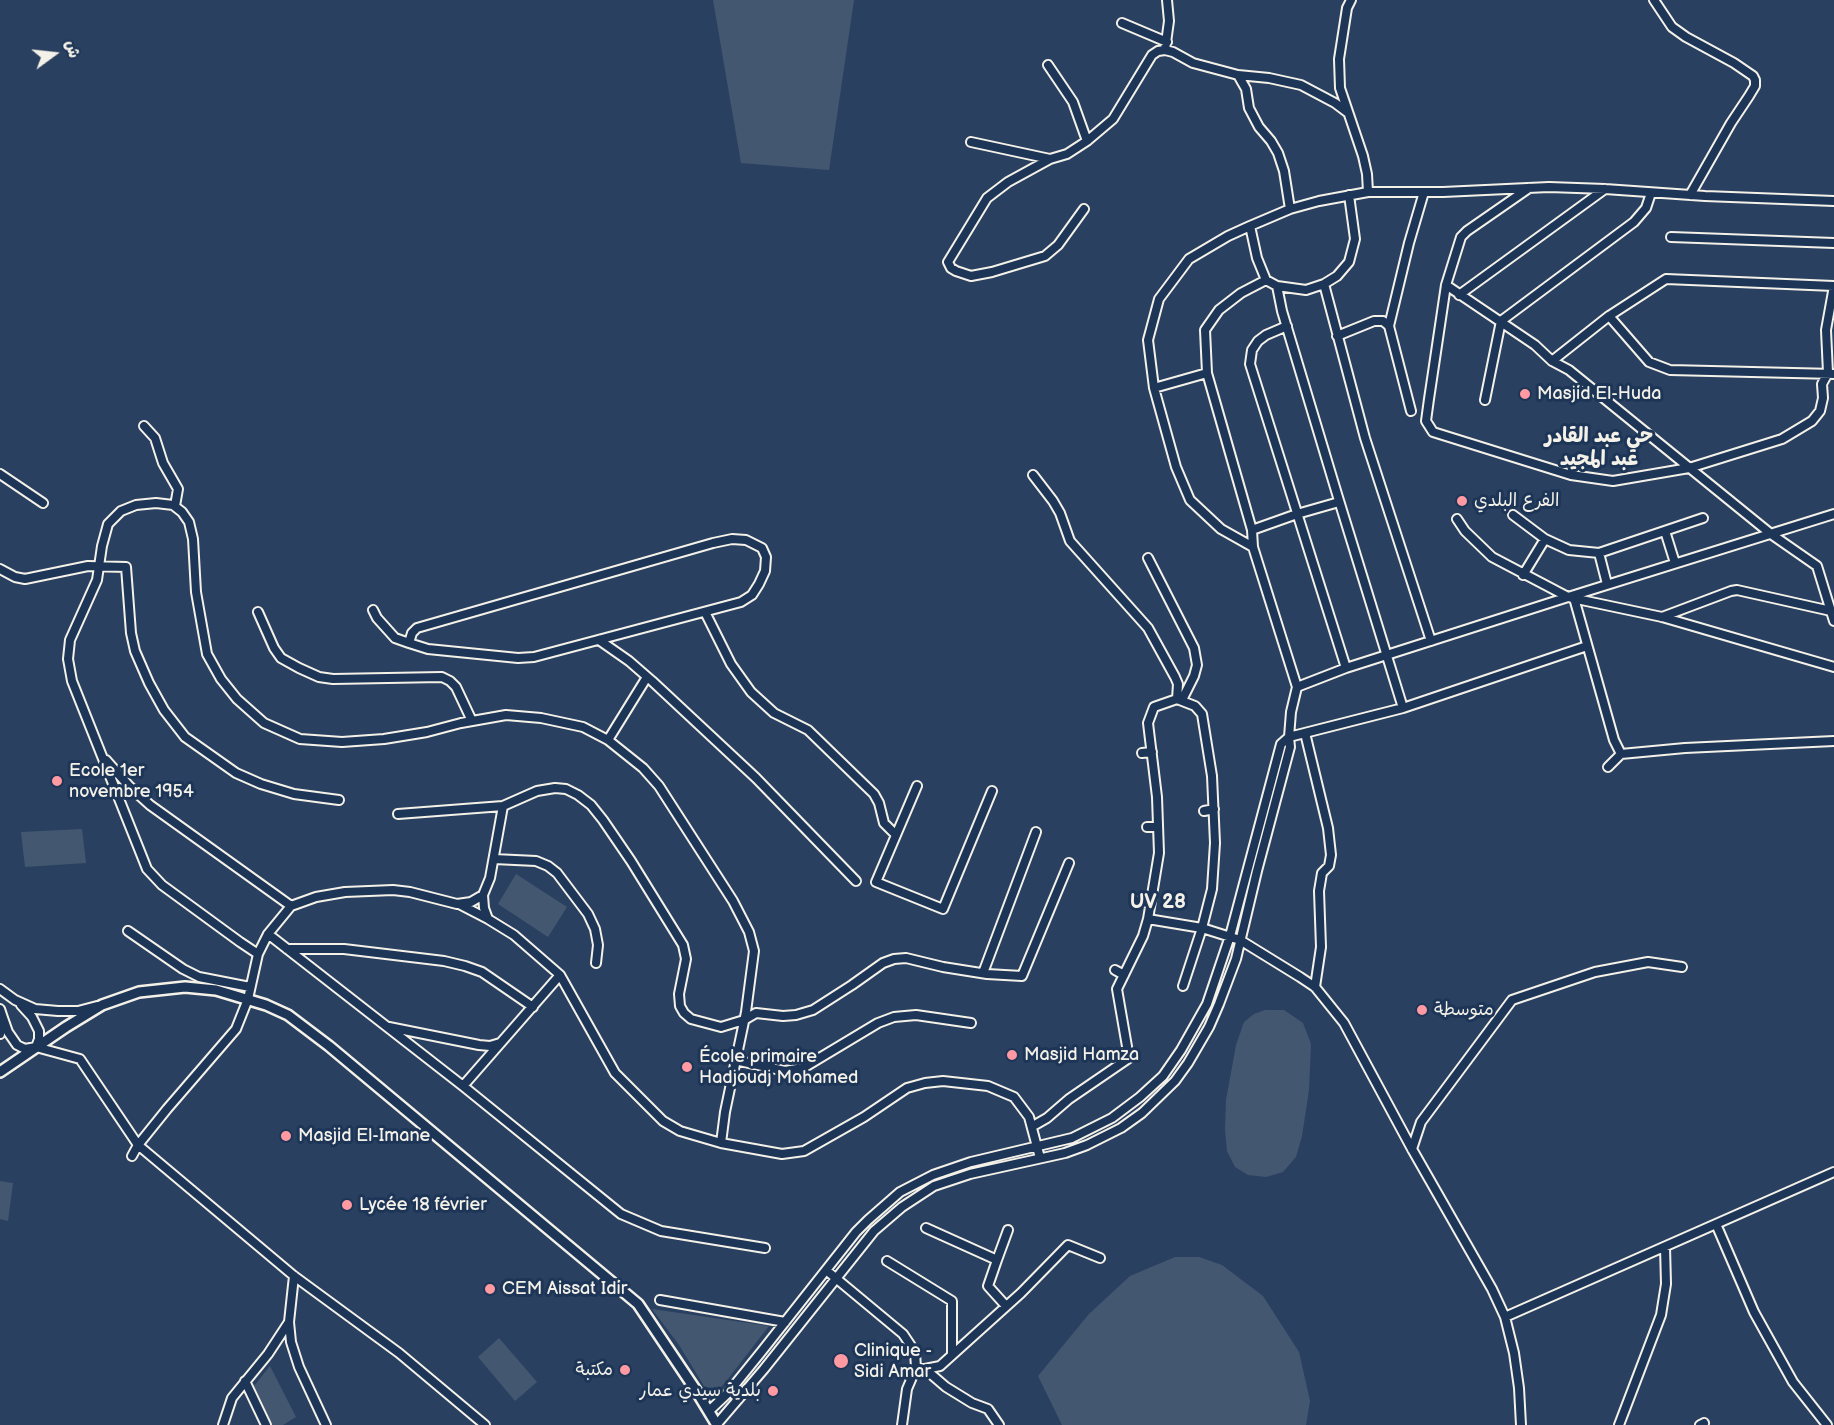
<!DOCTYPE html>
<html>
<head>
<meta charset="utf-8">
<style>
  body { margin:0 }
  #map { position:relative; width:1834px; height:1425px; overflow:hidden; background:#2a4060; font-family:"Balsamiq Sans","Playpen Sans Arabic",sans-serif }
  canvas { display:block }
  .north { position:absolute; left:24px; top:24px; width:60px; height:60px; -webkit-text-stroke:4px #1d3557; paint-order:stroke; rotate:75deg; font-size:16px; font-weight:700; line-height:24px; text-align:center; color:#f4f1e8 }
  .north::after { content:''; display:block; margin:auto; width:21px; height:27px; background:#f4f1e8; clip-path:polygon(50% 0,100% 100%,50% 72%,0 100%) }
</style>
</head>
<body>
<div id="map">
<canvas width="1834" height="1425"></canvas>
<div class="north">ش</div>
</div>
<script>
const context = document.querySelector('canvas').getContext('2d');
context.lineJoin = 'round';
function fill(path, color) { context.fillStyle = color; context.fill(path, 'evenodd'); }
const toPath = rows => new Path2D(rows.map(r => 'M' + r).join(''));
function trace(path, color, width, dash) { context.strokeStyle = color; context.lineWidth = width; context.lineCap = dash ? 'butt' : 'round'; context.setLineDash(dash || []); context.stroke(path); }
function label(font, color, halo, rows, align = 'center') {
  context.font = font + ' "Balsamiq Sans","Playpen Sans Arabic",sans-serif'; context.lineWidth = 6; context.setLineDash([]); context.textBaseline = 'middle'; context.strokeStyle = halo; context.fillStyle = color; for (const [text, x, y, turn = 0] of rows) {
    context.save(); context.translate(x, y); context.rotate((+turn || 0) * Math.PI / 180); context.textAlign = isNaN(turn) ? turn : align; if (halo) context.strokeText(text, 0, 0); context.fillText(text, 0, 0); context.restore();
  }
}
const green = toPath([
  [713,0,854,0,829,170,741,163],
  [82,829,86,863,25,867,21,832],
  [516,874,567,907,548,937,498,904],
  [1265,1010,1284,1010,1303,1023,1311,1044,1309,1090,1302,1136,1296,1157,1283,1172,1266,1177,1248,1175,1235,1167,1227,1151,1225,1130,1226,1100,1236,1045,1244,1022,1254,1014],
  [0,1181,13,1183,8,1221,0,1219],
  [1175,1257,1199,1257,1222,1265,1263,1296,1299,1352,1310,1401,1306,1425,1062,1425,1038,1376,1089,1314,1130,1276],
  [652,1309,769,1326,724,1384,720,1388,712,1389,704,1386,679,1345],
  [499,1338,537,1382,515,1401,478,1357],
  [270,1366,296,1417,283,1425,272,1425,254,1386]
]);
const minor = toPath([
  [1351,0,1347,8,1339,59,1340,88,1363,156,1367,174,1368,192],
  [1654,0,1672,27,1686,37,1734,63,1753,76,1755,80,1755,86,1749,96,1731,123,1690,195],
  [1122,23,1167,42],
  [1165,50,1169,21,1167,0],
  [1048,65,1073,102,1087,141],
  [1238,75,1269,78,1301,85,1335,103,1347,112],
  [971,142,1050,159],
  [1529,188,1467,231,1461,237,1446,285,1429,399,1426,421,1433,432,1571,475,1613,481,1689,468,1782,439,1812,421,1820,411,1823,398,1822,384,1828,373,1826,330,1834,286],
  [1084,209,1058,245,1045,256,992,272,971,276,956,271,951,268,948,262,987,198,1008,182,1050,159,1067,154,1087,141,1113,119,1152,55,1158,51,1165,50,1173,52,1193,63,1238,75,1246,89,1249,108,1259,127,1271,141,1278,153,1284,171,1290,209],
  [1250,226,1228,236,1189,259,1159,299,1148,340,1154,388,1176,467,1190,500,1221,529,1253,547],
  [1671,237,1834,243],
  [1266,280,1277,286,1306,290,1324,284,1337,276,1349,262,1355,239,1349,195],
  [1324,284,1365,438,1431,641],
  [1446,285,1535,345,1552,361,1569,370,1771,534,1817,566,1834,621],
  [1277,286,1282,311,1337,494,1403,708],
  [1459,295,1605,189],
  [1609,316,1666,279,1834,286],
  [1287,326,1266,335,1258,341,1252,350,1250,364,1346,668],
  [1389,326,1409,243,1424,192],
  [1337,336,1374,321,1383,321,1389,326,1411,411],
  [1552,361,1609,316,1649,362,1670,370,1834,374],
  [1154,388,1207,373],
  [1485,400,1501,321,1634,222,1646,208,1651,193],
  [144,426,155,438,163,463,178,489,175,506],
  [0,474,43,503],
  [1033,475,1053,501,1060,513,1070,541,1148,628,1175,677,1178,684,1177,699],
  [1513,515,1545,539,1569,550,1599,553,1703,518],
  [1457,519,1465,531,1492,557,1568,597],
  [1252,530,1297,514,1339,502],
  [1665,531,1675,563],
  [1599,553,1607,584],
  [1148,558,1194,648,1197,665,1194,676,1182,700],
  [0,569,15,577,25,579,88,566,126,567,131,633,135,651,149,683,164,710,185,737,236,773,261,784,294,794,339,800],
  [1523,575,1545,539],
  [1572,598,1662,617,1834,667],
  [1574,598,1614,740,1621,754,1685,748,1834,741],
  [373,610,377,618,395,638,409,643,428,649,518,658,534,657,741,602,752,595,759,584,765,571,766,557,762,548,746,540,732,539,713,543,417,628,412,633,409,643],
  [258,612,274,648,281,658,299,668,319,677,333,679,442,677,450,681,456,687,472,721],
  [705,612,731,664,751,692,774,713,808,730,874,794,879,803,884,823,896,835],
  [1662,617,1731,591,1737,590,1831,611],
  [599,640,629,661,652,681,756,778,856,881],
  [1297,687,1253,547,1252,530,1207,373,1205,330,1219,310,1241,293,1266,280,1257,258,1250,226,1290,209,1319,201,1368,192,1443,192,1549,187,1605,189,1705,196,1834,201],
  [1305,733,1328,828,1331,855,1329,866,1322,873,1319,891,1321,947,1315,987],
  [608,740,647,677],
  [1142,753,1152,752],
  [106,760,129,786,150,805,291,906],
  [1608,767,1621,754],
  [917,786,876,882,943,909,992,791],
  [1204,811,1214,809],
  [398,814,503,806],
  [1147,827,1158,827],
  [494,859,536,861,548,866,557,873,588,914,595,929,598,945,596,963],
  [483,895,490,878,503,806,537,791,555,788,566,789,578,795,591,805,603,820,631,861,683,945,686,959,679,994,680,1006,684,1013,691,1019,721,1027,744,1020,756,1013,783,1016,796,1015,813,1010,852,985,883,963,894,959,906,958,943,967,987,974,1022,976,1069,863],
  [1138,901,1150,903],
  [459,904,488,919,514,935,560,975,615,1073,663,1121,680,1131,721,1143],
  [128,931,183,969,199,977,250,987],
  [268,934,463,1086,621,1214,661,1231,765,1248],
  [287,949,344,949,444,961,465,966,482,972,533,1007],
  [258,954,240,942,162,885,147,869,72,681,68,659,70,640,97,580,102,546,108,524,121,511,136,505,156,503,173,505,182,512,189,522,193,539,196,592,207,654,221,679,237,699,264,723,300,739,342,742,384,739,427,732,461,723,506,715,541,718,583,727,608,740,643,768,659,786,733,901,749,932,754,951,746,1012,725,1112,721,1143,782,1154,804,1151,864,1117,907,1088,925,1083,943,1081,988,1086,1014,1097,1029,1117,1040,1158],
  [1115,970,1124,975],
  [983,973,1036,832],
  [1183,986,1202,928,1148,919,1159,853,1157,797,1148,723,1154,707,1177,699,1195,706,1202,714,1212,776,1215,843,1212,889,1202,928,1240,940,1300,977,1315,987,1344,1023,1412,1149,1492,1289,1505,1317,1514,1353,1519,1388,1521,1425],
  [0,989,15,1000,35,1009,58,1011,78,1011,97,1006],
  [21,1005,32,1017,39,1031,39,1039,36,1047],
  [0,1009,2,1015,0,1034],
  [2,1015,8,1032,17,1045,25,1049,36,1047,80,1059,138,1145,294,1276,399,1353,485,1425],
  [389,1027,479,1045,490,1046,500,1043],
  [735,1060,785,1071,803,1068,878,1023,894,1017,916,1015,971,1023],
  [463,1086,560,975],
  [1033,1126,1047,1118,1069,1099,1129,1058,1117,989,1143,936,1148,919],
  [1412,1149,1421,1122,1512,1000,1595,972,1648,962,1682,967],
  [132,1156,138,1145,167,1109,236,1029,248,999,258,954,268,934,291,906,316,897,345,892,393,890,410,892,457,904,471,902,483,895,484,908,488,919],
  [1716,1224,1754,1312,1793,1382,1827,1425],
  [926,1228,997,1260,988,1286,1006,1306],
  [997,1260,1008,1230],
  [887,1261,952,1301,952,1355],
  [826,1270,903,1334,915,1352,916,1368,907,1389,902,1425],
  [294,1276,289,1322,291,1342,299,1367,326,1425],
  [660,1300,785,1322],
  [1505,1317,1834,1172],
  [916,1368,925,1369,940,1366,1021,1293,1068,1245,1100,1258],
  [925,1369,946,1387,972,1403,988,1409,999,1425],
  [245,1381,266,1425],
  [709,1411,728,1393,762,1351,856,1232,868,1220,900,1192,933,1175,971,1162,1072,1138,1112,1118,1140,1097,1163,1076,1181,1050,1207,1004,1230,936,1281,744,1289,737,1403,708,1587,646],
  [717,1424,764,1369,874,1231,902,1207,934,1186,970,1174,1065,1153,1087,1145,1121,1128,1142,1113,1175,1081,1188,1063,1209,1027,1219,1004,1236,959,1257,871,1290,747,1289,737,1291,712,1297,687,1346,668,1565,598,1834,514],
  [223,1425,232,1398,268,1354,289,1322],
  [1619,1425,1661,1315,1666,1284,1665,1247],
  [1700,1425,1704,1423]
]);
const tertiary = toPath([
  [0,1072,66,1027,102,1005,139,992,185,987,216,990,266,1005,288,1015,329,1046,638,1304,697,1392,717,1425]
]);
const markers = [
  [1525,394,6,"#ff9aa2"],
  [1462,501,6,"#ff9aa2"],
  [57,781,6,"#ff9aa2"],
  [1422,1010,6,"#ff9aa2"],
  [1012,1055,6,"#ff9aa2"],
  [687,1067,6,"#ff9aa2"],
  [286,1136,6,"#ff9aa2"],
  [347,1205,6,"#ff9aa2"],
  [490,1289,6,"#ff9aa2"],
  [841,1361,8,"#ff9aa2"],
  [625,1370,6,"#ff9aa2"],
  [773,1391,6,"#ff9aa2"]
];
const poiNames = [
  ["Masjid El-Huda",1537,394],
  ["الفرع البلدي",1474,501],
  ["Ecole 1er",69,771],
  ["novembre 1954",69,792],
  ["متوسطة",1434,1010],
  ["Masjid Hamza",1024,1055],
  ["École primaire",699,1057],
  ["Hadjoudj Mohamed",699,1078],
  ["Masjid El-Imane",298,1136],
  ["Lycée 18 février",359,1205],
  ["CEM Aissat Idir",502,1289],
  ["Clinique -",854,1351],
  ["Sidi Amar",854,1372],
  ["مكتبة",613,1370,"right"],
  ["بلدية سيدي عمار",761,1391,"right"]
];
const neighbourhoodNames = [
  ["حي عبد القادر",1599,437],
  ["عبد المجيد",1599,460],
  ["UV 28",1158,903]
];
fill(green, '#445771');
trace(minor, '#f4f1e8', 12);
trace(tertiary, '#f4f1e8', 14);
trace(minor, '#1d3557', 8);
trace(tertiary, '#1d3557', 9);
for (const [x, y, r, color] of markers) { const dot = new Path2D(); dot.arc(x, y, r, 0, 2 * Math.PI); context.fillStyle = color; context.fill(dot); trace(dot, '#1d3557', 2); }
label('18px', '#f4f1e8', '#1d3557', poiNames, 'left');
label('bold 20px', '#f4f1e8', '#1d3557', neighbourhoodNames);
</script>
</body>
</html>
